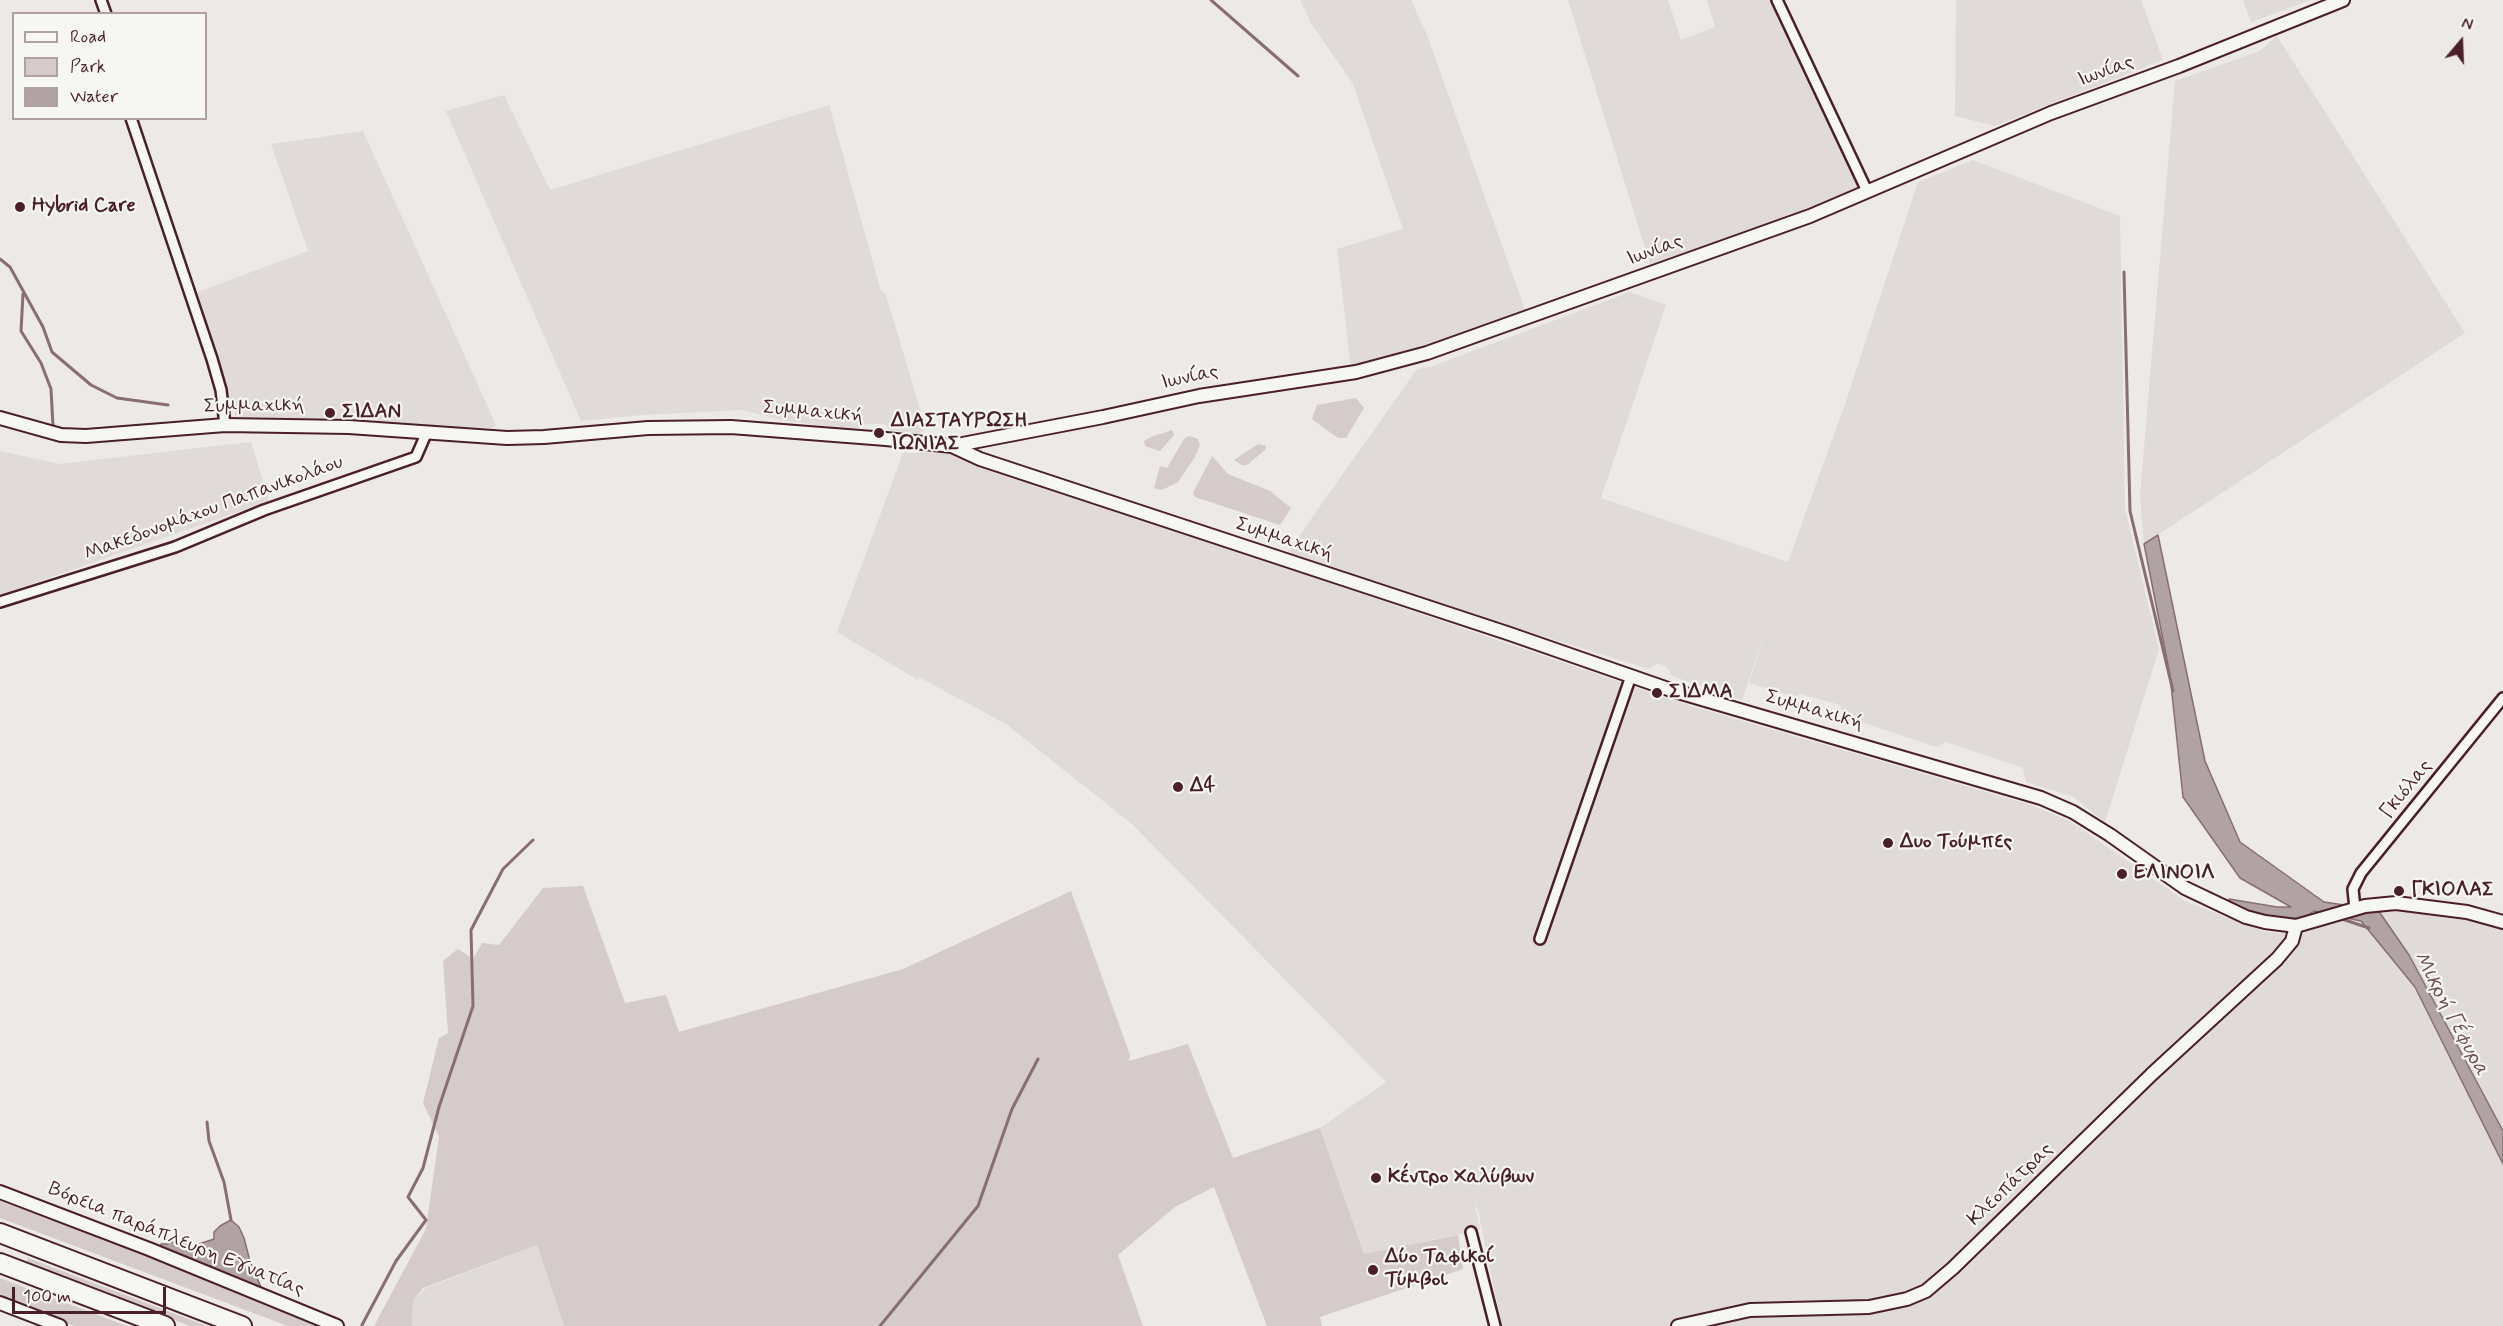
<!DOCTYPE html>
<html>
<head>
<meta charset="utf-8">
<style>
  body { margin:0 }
  #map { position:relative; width:2503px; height:1326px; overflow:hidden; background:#ece9e6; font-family:Mynerve,sans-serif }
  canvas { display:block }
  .legend { position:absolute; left:12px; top:12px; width:195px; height:108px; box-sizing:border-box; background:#f6f6f2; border:2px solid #b1a0a2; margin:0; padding:8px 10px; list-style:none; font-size:18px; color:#4a1f2b }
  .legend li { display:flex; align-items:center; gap:12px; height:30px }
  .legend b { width:30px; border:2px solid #b1a0a2 }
  .north { position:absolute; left:2431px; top:12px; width:60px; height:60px; -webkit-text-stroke:4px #f6f6f2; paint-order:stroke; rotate:19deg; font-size:16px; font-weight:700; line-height:24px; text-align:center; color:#4a1f2b }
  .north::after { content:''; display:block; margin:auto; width:21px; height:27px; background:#4a1f2b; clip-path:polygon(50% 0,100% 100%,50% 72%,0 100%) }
  .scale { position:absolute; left:12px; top:1287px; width:154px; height:27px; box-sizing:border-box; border:3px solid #4a1f2b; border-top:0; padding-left:8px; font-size:18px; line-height:21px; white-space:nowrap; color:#4a1f2b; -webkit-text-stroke:4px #f6f6f2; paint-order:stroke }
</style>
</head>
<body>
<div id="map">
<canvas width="2503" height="1326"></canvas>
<ul class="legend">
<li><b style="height:8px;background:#f6f6f2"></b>Road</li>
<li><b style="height:16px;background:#d4cbca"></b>Park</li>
<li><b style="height:16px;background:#b1a2a3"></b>Water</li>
</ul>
<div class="north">N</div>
<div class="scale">100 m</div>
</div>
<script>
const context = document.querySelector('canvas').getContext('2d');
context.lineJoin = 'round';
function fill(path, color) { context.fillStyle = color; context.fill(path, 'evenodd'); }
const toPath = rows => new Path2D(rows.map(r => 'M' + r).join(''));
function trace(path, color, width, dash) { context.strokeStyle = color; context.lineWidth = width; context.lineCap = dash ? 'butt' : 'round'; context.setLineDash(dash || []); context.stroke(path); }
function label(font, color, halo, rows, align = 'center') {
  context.font = font + ' Mynerve,sans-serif'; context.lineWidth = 4.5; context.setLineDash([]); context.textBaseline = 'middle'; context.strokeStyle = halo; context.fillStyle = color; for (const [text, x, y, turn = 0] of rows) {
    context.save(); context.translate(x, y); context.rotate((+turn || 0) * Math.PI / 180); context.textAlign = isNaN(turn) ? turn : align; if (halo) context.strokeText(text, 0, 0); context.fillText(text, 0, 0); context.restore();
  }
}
const built = toPath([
  [1300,0,1411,0,1427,35,1525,310,1438,342,1351,368,1337,249,1403,229,1353,84,1311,23],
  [1568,0,1668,0,1681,40,1715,27,1707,0,1770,0,1858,188,1774,222,1650,264],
  [1956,0,2141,0,2163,60,1995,126,1955,116],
  [2243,0,2311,0,2251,22],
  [2277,36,2465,333,2144,544,2140,495,2175,81,2260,51],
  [504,95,550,190,829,105,881,291,886,295,926,429,918,434,890,430,885,424,862,424,854,430,782,420,743,410,642,415,581,421,446,111],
  [363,131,496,425,492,428,236,418,195,293,308,251,271,144],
  [1973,160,2120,216,2125,509,2159,649,2105,822,2073,797,2026,782,2023,768,1946,742,1936,747,1843,716,1840,705,1801,694,1796,697,1749,683,1769,621,1742,700,1672,676,1667,667,1658,663,1649,669,1285,556,1417,369,1433,366,1630,292,1666,305,1601,498,1788,562,1845,404,1918,182],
  [251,442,269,501,0,595,0,451,59,464],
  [903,453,948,453,1688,705,2028,804,2071,822,2187,902,2264,932,2299,934,2368,911,2396,908,2468,917,2503,929,2503,1326,1502,1326,1478,1210,1475,1204,1480,1230,1364,1254,1320,1128,1386,1082,1132,824,1006,724,919,677,918,680,837,632],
  [537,1245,564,1326,412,1326,413,1301,426,1288]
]);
const green = toPath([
  [1356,398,1364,408,1346,438,1338,438,1312,419,1317,405],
  [1172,430,1174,435,1160,451,1145,446,1144,441,1151,437],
  [1189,436,1198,439,1200,445,1195,457,1178,482,1162,490,1154,488,1160,466,1167,468,1184,439],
  [1258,444,1266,446,1266,449,1247,465,1242,465,1234,460],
  [1212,456,1228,474,1270,491,1291,508,1280,525,1195,497,1193,493],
  [583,886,625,1003,666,995,679,1032,903,969,1071,891,1130,1055,1129,1061,1188,1044,1233,1158,1320,1128,1364,1254,1458,1235,1463,1269,1320,1317,1322,1326,1267,1326,1214,1187,1175,1207,1118,1255,1143,1326,564,1326,537,1245,423,1288,413,1301,412,1326,374,1326,426,1229,439,1137,423,1103,439,1038,448,1033,443,961,458,949,473,959,482,943,499,945,543,888],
  [0,1201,117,1244,327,1326,288,1326,0,1218],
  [28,1258,207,1326,190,1326,25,1263],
  [0,1278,127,1326,74,1326,31,1310,0,1298]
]);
const water = toPath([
  [2158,535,2205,761,2240,842,2324,902,2378,910,2409,955,2503,1131,2503,1164,2415,987,2361,921,2314,911,2302,919,2271,918,2247,912,2231,905,2229,899,2277,907,2291,907,2240,878,2183,797,2170,675,2144,544,2158,535],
  [231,1220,239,1227,244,1238,250,1261,263,1292,161,1248,161,1244,168,1244,171,1242,199,1244,214,1239,214,1232,220,1226,231,1220]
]);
const stream = toPath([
  [1211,0,1298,76],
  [0,259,10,267,43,327,52,352,91,385,117,398,168,405],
  [2124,272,2130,511,2173,691],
  [23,294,21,331,41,363,51,389,53,426],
  [2342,919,2369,928],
  [207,1122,209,1141,224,1182,231,1220],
  [362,1325,396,1261,426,1220,408,1197,423,1168,439,1107,473,1006,471,930,503,869,533,840],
  [880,1326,978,1206,1012,1109,1038,1059]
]);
const minor = toPath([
  [101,0,106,14],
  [1777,0,1867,191],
  [131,118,212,359,221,390,225,425],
  [0,602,175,547,264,510,416,457,426,434],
  [2355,909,2353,889,2361,873,2503,698],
  [1540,939,1631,676],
  [1471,1232,1495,1326]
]);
const tertiary = toPath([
  [0,418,61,435,86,436,225,425,349,427,507,438,544,437,648,428,731,427,886,439,952,446,980,459,1510,634,1671,690,2041,798,2073,812,2110,835,2185,888,2246,917,2265,922,2296,926,2365,906,2396,903,2467,912,2503,922],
  [952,446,1103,417,1199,396,1356,372,1427,353,1810,216,2051,113,2179,66,2343,0],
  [0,1192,149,1249,337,1326],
  [0,1303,60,1326],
  [1678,1326,1750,1310,1869,1307,1907,1299,1926,1291,1953,1268,2152,1074,2277,959,2292,941,2296,926]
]);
const motorway = toPath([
  [0,1233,242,1326],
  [0,1263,165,1326]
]);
const markers = [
  [20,207,6,"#4a1f2b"],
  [330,413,6,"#4a1f2b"],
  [879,433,6,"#4a1f2b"],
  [1657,693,6,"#4a1f2b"],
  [1178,787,6,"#4a1f2b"],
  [1888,843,6,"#4a1f2b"],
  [2122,874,6,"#4a1f2b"],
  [2399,891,6,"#4a1f2b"],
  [1376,1178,6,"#4a1f2b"],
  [1373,1270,6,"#4a1f2b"]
];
const streetNames = [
  ["Ιωνίας",2106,72,-20],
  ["Ιωνίας",1655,251,-20],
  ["Ιωνίας",1190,378,-12],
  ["Συμμαχική",254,407,-1],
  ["Συμμαχική",813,413,5],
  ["Μακεδονομάχου Παπανικολάου",214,509,-20],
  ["Συμμαχική",1284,540,18],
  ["Συμμαχική",1814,711,16],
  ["Γκιόλας",2407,790,-51],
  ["Κλεοπάτρας",2011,1185,-44],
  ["Βόρεια παράπλευρη Εγνατίας",176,1240,22]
];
const poiNames = [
  ["Hybrid Care",32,207],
  ["ΣΙΔΑΝ",342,413],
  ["ΔΙΑΣΤΑΥΡΩΣΗ",891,422],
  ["ΙΩΝΙΑΣ",891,445],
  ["ΣΙΔΜΑ",1669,693],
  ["Δ4",1190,787],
  ["Δυο Τούμπες",1900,843],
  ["ΕΛΙΝΟΙΛ",2134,874],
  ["ΓΚΙΟΛΑΣ",2411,891],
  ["Κέντρο Χαλύβων",1388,1178],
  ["Δύο Ταφικοί",1385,1258],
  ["Τύμβοι",1385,1281]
];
const waterNames = [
  ["Μικρή Γέφυρα",2450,1014,62]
];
fill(built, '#e0dad8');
fill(green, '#d4cbca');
fill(water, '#b1a2a3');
trace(water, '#886e73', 1.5);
trace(stream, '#886e73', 3);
trace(minor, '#4a1f2b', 14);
trace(tertiary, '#4a1f2b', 16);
trace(motorway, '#4a1f2b', 22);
trace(minor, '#f6f6f2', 9);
trace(tertiary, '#f6f6f2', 12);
trace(motorway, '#f6f6f2', 18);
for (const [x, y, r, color] of markers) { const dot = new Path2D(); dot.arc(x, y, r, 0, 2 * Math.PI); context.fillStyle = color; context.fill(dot); trace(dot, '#f6f6f2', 2); }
label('20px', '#4a1f2b', '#f6f6f2', streetNames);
label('bold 20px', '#4a1f2b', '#f6f6f2', poiNames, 'left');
label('italic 21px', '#6e4d55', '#f6f6f2', waterNames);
</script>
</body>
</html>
